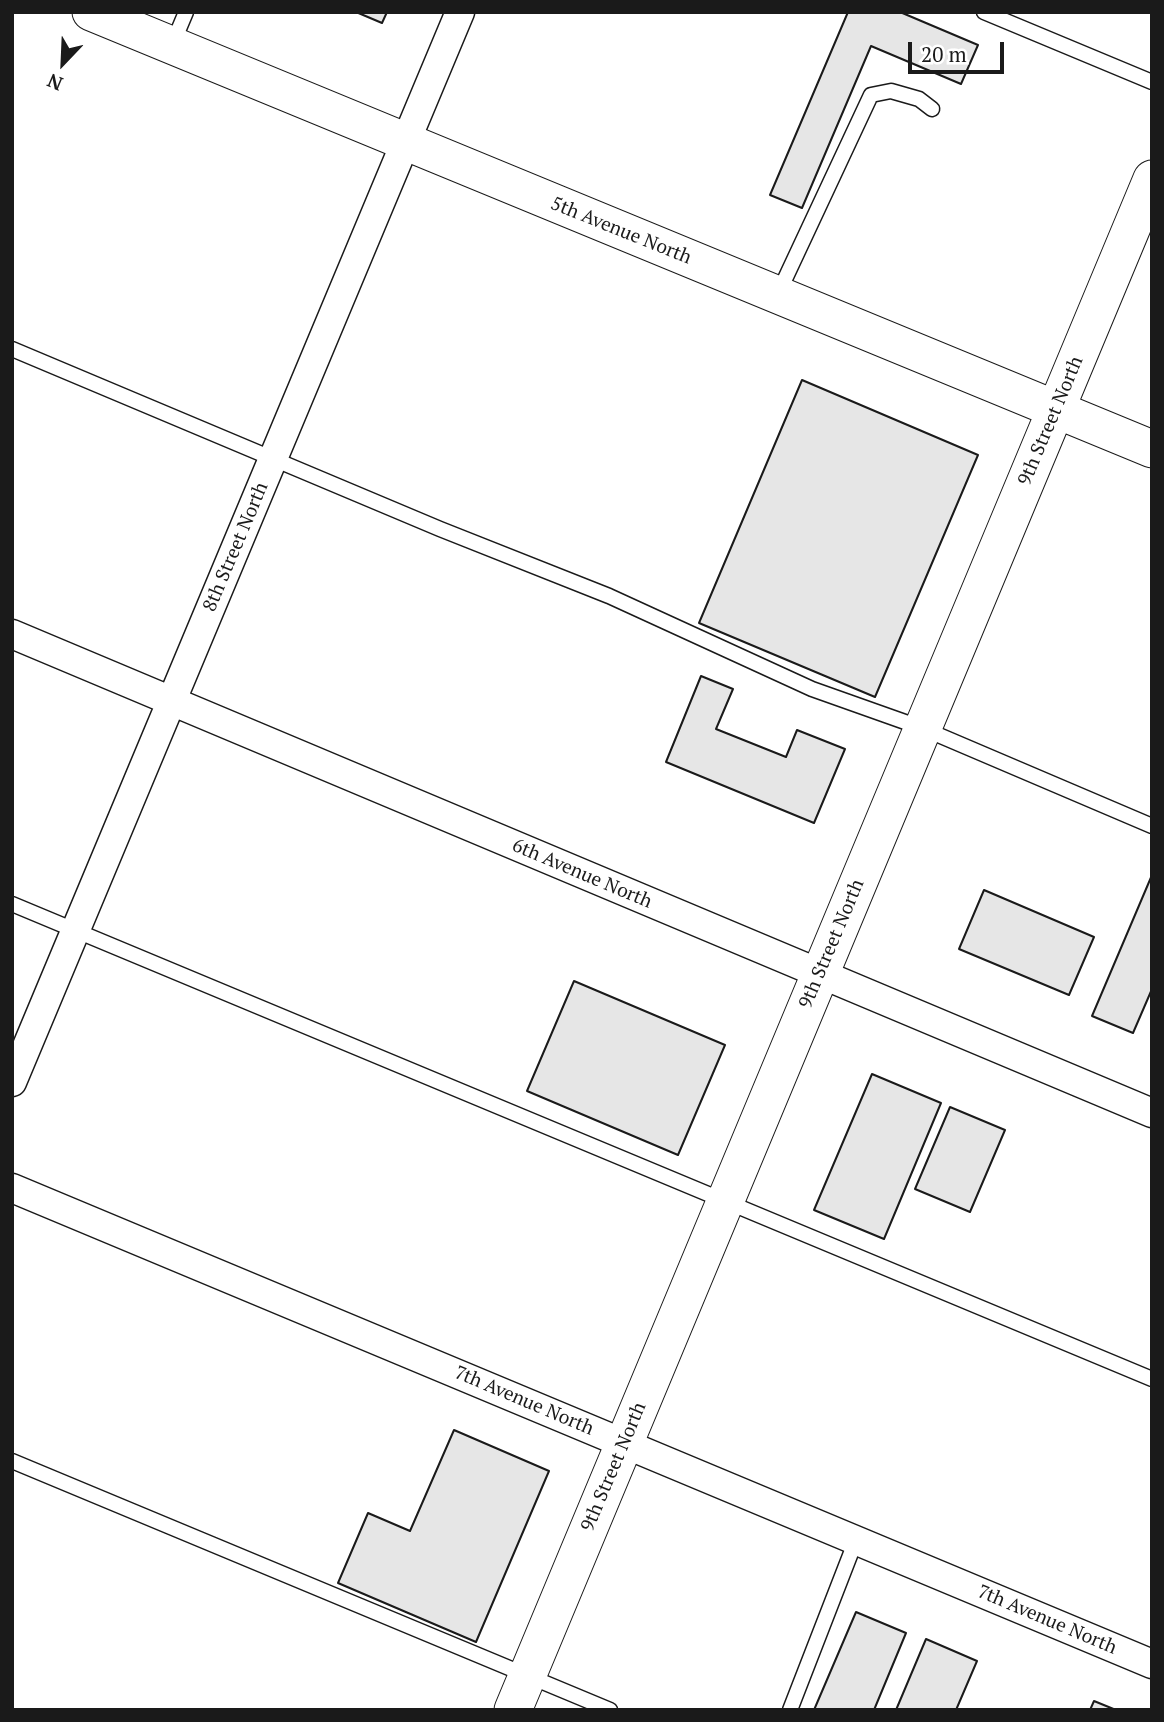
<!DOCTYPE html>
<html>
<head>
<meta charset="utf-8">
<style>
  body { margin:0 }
  #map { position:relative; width:1164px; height:1722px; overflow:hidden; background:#fff; font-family:"PT Serif",serif }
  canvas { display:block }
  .frame { position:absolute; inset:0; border:14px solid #1a1a1a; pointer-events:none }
  .north { position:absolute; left:28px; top:28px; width:70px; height:70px; -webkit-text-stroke:5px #fff; paint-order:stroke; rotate:203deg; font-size:19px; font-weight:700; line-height:28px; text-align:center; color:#1a1a1a }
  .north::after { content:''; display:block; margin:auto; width:24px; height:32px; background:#1a1a1a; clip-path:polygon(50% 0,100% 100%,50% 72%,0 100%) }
  .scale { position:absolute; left:908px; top:42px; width:96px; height:32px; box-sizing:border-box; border:4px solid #1a1a1a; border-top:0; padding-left:9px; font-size:21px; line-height:24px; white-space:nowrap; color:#1a1a1a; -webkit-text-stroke:5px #fff; paint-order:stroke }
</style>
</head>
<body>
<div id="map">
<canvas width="1164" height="1722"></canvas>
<div class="frame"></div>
<div class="north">N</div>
<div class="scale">20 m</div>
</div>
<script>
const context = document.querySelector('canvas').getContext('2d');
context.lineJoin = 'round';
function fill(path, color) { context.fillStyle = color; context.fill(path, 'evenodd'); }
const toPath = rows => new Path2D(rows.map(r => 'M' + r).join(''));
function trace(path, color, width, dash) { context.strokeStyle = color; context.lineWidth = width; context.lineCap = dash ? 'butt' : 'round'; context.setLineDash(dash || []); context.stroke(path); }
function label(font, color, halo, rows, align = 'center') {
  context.font = font + ' "PT Serif",serif'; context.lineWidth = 5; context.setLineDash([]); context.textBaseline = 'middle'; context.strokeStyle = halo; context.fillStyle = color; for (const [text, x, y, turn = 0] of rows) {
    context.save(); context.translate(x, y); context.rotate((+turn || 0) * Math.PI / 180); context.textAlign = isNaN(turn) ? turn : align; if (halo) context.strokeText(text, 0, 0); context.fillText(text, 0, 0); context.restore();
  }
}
const building = toPath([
  [356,12,387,12,382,23,356,12],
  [848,12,900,12,978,45,961,84,871,46,802,208,770,195,848,12],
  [802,380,978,455,875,697,699,623,802,380],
  [701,676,733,689,716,729,786,757,797,730,845,749,814,823,666,762,701,676],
  [1152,875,1152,989,1133,1033,1092,1016,1152,875],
  [984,890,1094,937,1069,995,959,949,984,890],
  [574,981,725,1045,678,1155,527,1091,574,981],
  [872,1074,941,1103,884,1239,814,1210,872,1074],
  [950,1107,1005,1130,970,1212,915,1189,950,1107],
  [454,1430,549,1471,476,1642,338,1583,368,1513,410,1531,454,1430],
  [856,1612,906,1633,874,1710,814,1710,856,1612],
  [926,1639,977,1661,956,1710,896,1710,926,1639],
  [1094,1701,1116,1710,1090,1710,1094,1701]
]);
const service = toPath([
  [984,12,1152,82],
  [173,43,186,12],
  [778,294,871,95,891,91,919,99,932,109],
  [12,349,440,529,609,596,812,689,922,728,1152,826],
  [12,904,1152,1379],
  [12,1461,610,1710],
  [790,1710,856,1540]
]);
const minor = toPath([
  [12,634,1152,1113],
  [12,1082,460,12],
  [12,1188,1152,1664]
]);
const tertiary = toPath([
  [91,12,1152,449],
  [513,1710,1152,179]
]);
const streetNames = [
  ["5th Avenue North",621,231,22],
  ["9th Street North",1051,421,-67],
  ["8th Street North",236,547,-67],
  ["6th Avenue North",582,874,23],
  ["9th Street North",832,944,-67],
  ["7th Avenue North",524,1401,23],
  ["9th Street North",614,1467,-67],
  ["7th Avenue North",1047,1620,23]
];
fill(building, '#e6e6e6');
trace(building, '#1a1a1a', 2);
trace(service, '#1a1a1a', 17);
trace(minor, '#1a1a1a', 31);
trace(tertiary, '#1a1a1a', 39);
trace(service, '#fff', 14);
trace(minor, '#fff', 28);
trace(tertiary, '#fff', 37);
label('19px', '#1a1a1a', '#fff', streetNames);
</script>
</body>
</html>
